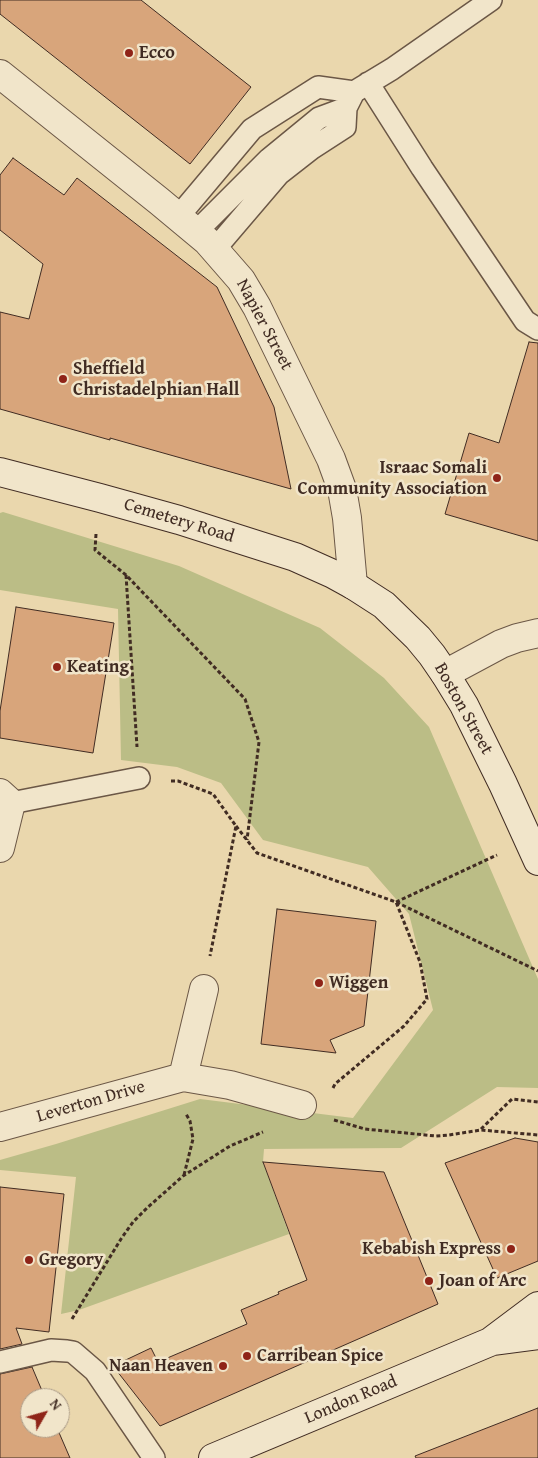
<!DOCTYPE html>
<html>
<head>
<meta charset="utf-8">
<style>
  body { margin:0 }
  #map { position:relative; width:538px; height:1458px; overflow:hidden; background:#ead7ad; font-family:"Gentium Book Plus",serif }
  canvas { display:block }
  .north { position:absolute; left:20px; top:1388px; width:50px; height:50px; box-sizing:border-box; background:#f1e5ca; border:1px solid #ab9b87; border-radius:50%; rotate:52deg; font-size:14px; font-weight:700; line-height:20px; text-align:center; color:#412c23 }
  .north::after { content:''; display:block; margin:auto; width:18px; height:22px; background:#8f2418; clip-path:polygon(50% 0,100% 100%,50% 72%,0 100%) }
</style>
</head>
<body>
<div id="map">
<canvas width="538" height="1458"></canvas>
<div class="north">N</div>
</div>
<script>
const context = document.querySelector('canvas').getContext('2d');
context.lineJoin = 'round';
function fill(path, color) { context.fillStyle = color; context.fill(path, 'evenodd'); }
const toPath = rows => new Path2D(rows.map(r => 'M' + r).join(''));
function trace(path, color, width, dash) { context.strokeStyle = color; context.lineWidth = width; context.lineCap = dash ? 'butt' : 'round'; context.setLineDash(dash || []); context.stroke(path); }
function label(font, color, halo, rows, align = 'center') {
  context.font = font + ' "Gentium Book Plus",serif'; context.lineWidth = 5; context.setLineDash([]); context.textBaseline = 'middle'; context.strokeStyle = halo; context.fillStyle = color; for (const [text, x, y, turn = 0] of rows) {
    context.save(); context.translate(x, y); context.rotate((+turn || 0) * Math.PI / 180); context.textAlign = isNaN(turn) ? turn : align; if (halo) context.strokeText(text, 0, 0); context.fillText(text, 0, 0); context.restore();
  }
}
const green = toPath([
  [3,512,179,566,320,628,384,678,429,727,538,979,538,1088,497,1087,401,1148,264,1149,263,1162,289,1234,79,1310,61,1314,76,1177,0,1170,0,1160,56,1144,200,1099,353,1118,433,1010,409,914,368,867,263,840,221,783,177,767,121,760,118,609,0,590,0,513]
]);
const building = toPath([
  [0,0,141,0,251,87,190,164,0,14,0,0],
  [13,158,64,195,77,178,217,287,274,407,291,489,110,438,110,440,0,409,0,312,29,319,43,264,0,230,0,175,13,158],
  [529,342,538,343,538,541,445,514,469,433,499,443,529,342],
  [16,607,114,623,93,753,0,738,0,711,16,607],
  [277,909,376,921,364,1026,330,1040,336,1053,261,1044,277,909],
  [515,1138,538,1142,538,1261,497,1278,445,1163,515,1138],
  [263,1162,384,1172,438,1304,160,1426,113,1366,151,1348,158,1362,247,1324,241,1310,279,1294,278,1292,307,1280,263,1162],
  [0,1187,64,1194,49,1332,16,1328,22,1344,0,1349,0,1187],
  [32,1367,43,1393,42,1398,30,1398,30,1428,57,1428,70,1458,0,1458,0,1374,32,1367],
  [538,1408,538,1458,416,1458,415,1456,538,1408]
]);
const path = toPath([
  [96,534,95,550,126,575,245,699,259,742,247,840],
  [126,575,137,747],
  [171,781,178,781,213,794,236,826,210,956],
  [236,826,257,853,396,902,538,971],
  [396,902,497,855],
  [333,1088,335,1084,404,1026,427,999,420,962,396,902],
  [334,1120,365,1129,436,1136,449,1135,481,1130,538,1135],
  [481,1129,512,1099,538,1102],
  [184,1175,193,1139,190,1121,186,1114],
  [72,1319,121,1239,133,1222,147,1208,183,1176,230,1146,263,1132]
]);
const lane = toPath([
  [368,83,422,168,525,321,538,329],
  [178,217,252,129,318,87,354,92],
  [196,232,269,159,319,118,346,108,354,92,392,69,491,0],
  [215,249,279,174,311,149,345,127,346,108],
  [11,803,139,778],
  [0,1362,51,1350,67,1351,73,1352,95,1371,154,1458]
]);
const street = toPath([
  [0,74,159,201,207,241,241,280,257,307,331,459,342,489,347,518,353,585],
  [445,674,501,644,517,638,538,633],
  [0,793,11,803,0,848],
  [183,1077,204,989],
  [0,1127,183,1077,230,1085,302,1105]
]);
const secondary = toPath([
  [0,472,100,498,179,520,295,557,333,574,353,585,384,605,418,638,432,655,445,674,464,705,503,784,538,861],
  [494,1341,538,1335],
  [213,1458,490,1342,538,1306]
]);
const markers = [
  [129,53,5,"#8f2418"],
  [63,379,5,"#8f2418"],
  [497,478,5,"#8f2418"],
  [57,667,5,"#8f2418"],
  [319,983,5,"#8f2418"],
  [511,1249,5,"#8f2418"],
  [29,1260,5,"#8f2418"],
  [429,1281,5,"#8f2418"],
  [247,1356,5,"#8f2418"],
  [223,1366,5,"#8f2418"]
];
const poiNames = [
  ["Ecco",139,53],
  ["Sheffield",73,369],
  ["Christadelphian Hall",73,390],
  ["Israac Somali",487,468,"right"],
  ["Community Association",487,489,"right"],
  ["Keating",67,667],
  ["Wiggen",329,983],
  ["Kebabish Express",501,1249,"right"],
  ["Gregory",39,1260],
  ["Joan of Arc",439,1281],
  ["Carribean Spice",257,1356],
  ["Naan Heaven",213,1366,"right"]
];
const streetNames = [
  ["Napier Street",264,325,62],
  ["Cemetery Road",179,521,17],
  ["Boston Street",463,709,61],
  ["Leverton Drive",91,1102,-16],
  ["London Road",351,1400,-23]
];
fill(green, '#bbbd86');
fill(building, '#d8a57b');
trace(building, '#412c23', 1);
trace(lane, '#6b5746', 24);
trace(street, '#6b5746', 30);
trace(secondary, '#412c23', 30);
trace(path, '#412c23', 3, [4, 2.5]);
trace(lane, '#f1e5ca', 21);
trace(street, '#f1e5ca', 28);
trace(secondary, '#f1e5ca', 28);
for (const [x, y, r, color] of markers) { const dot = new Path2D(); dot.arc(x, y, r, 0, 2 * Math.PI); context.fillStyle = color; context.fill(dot); trace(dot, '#f1e5ca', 2); }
label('bold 18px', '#412c23', '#f1e5ca', poiNames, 'left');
label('18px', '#412c23', '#f1e5ca', streetNames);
</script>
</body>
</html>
